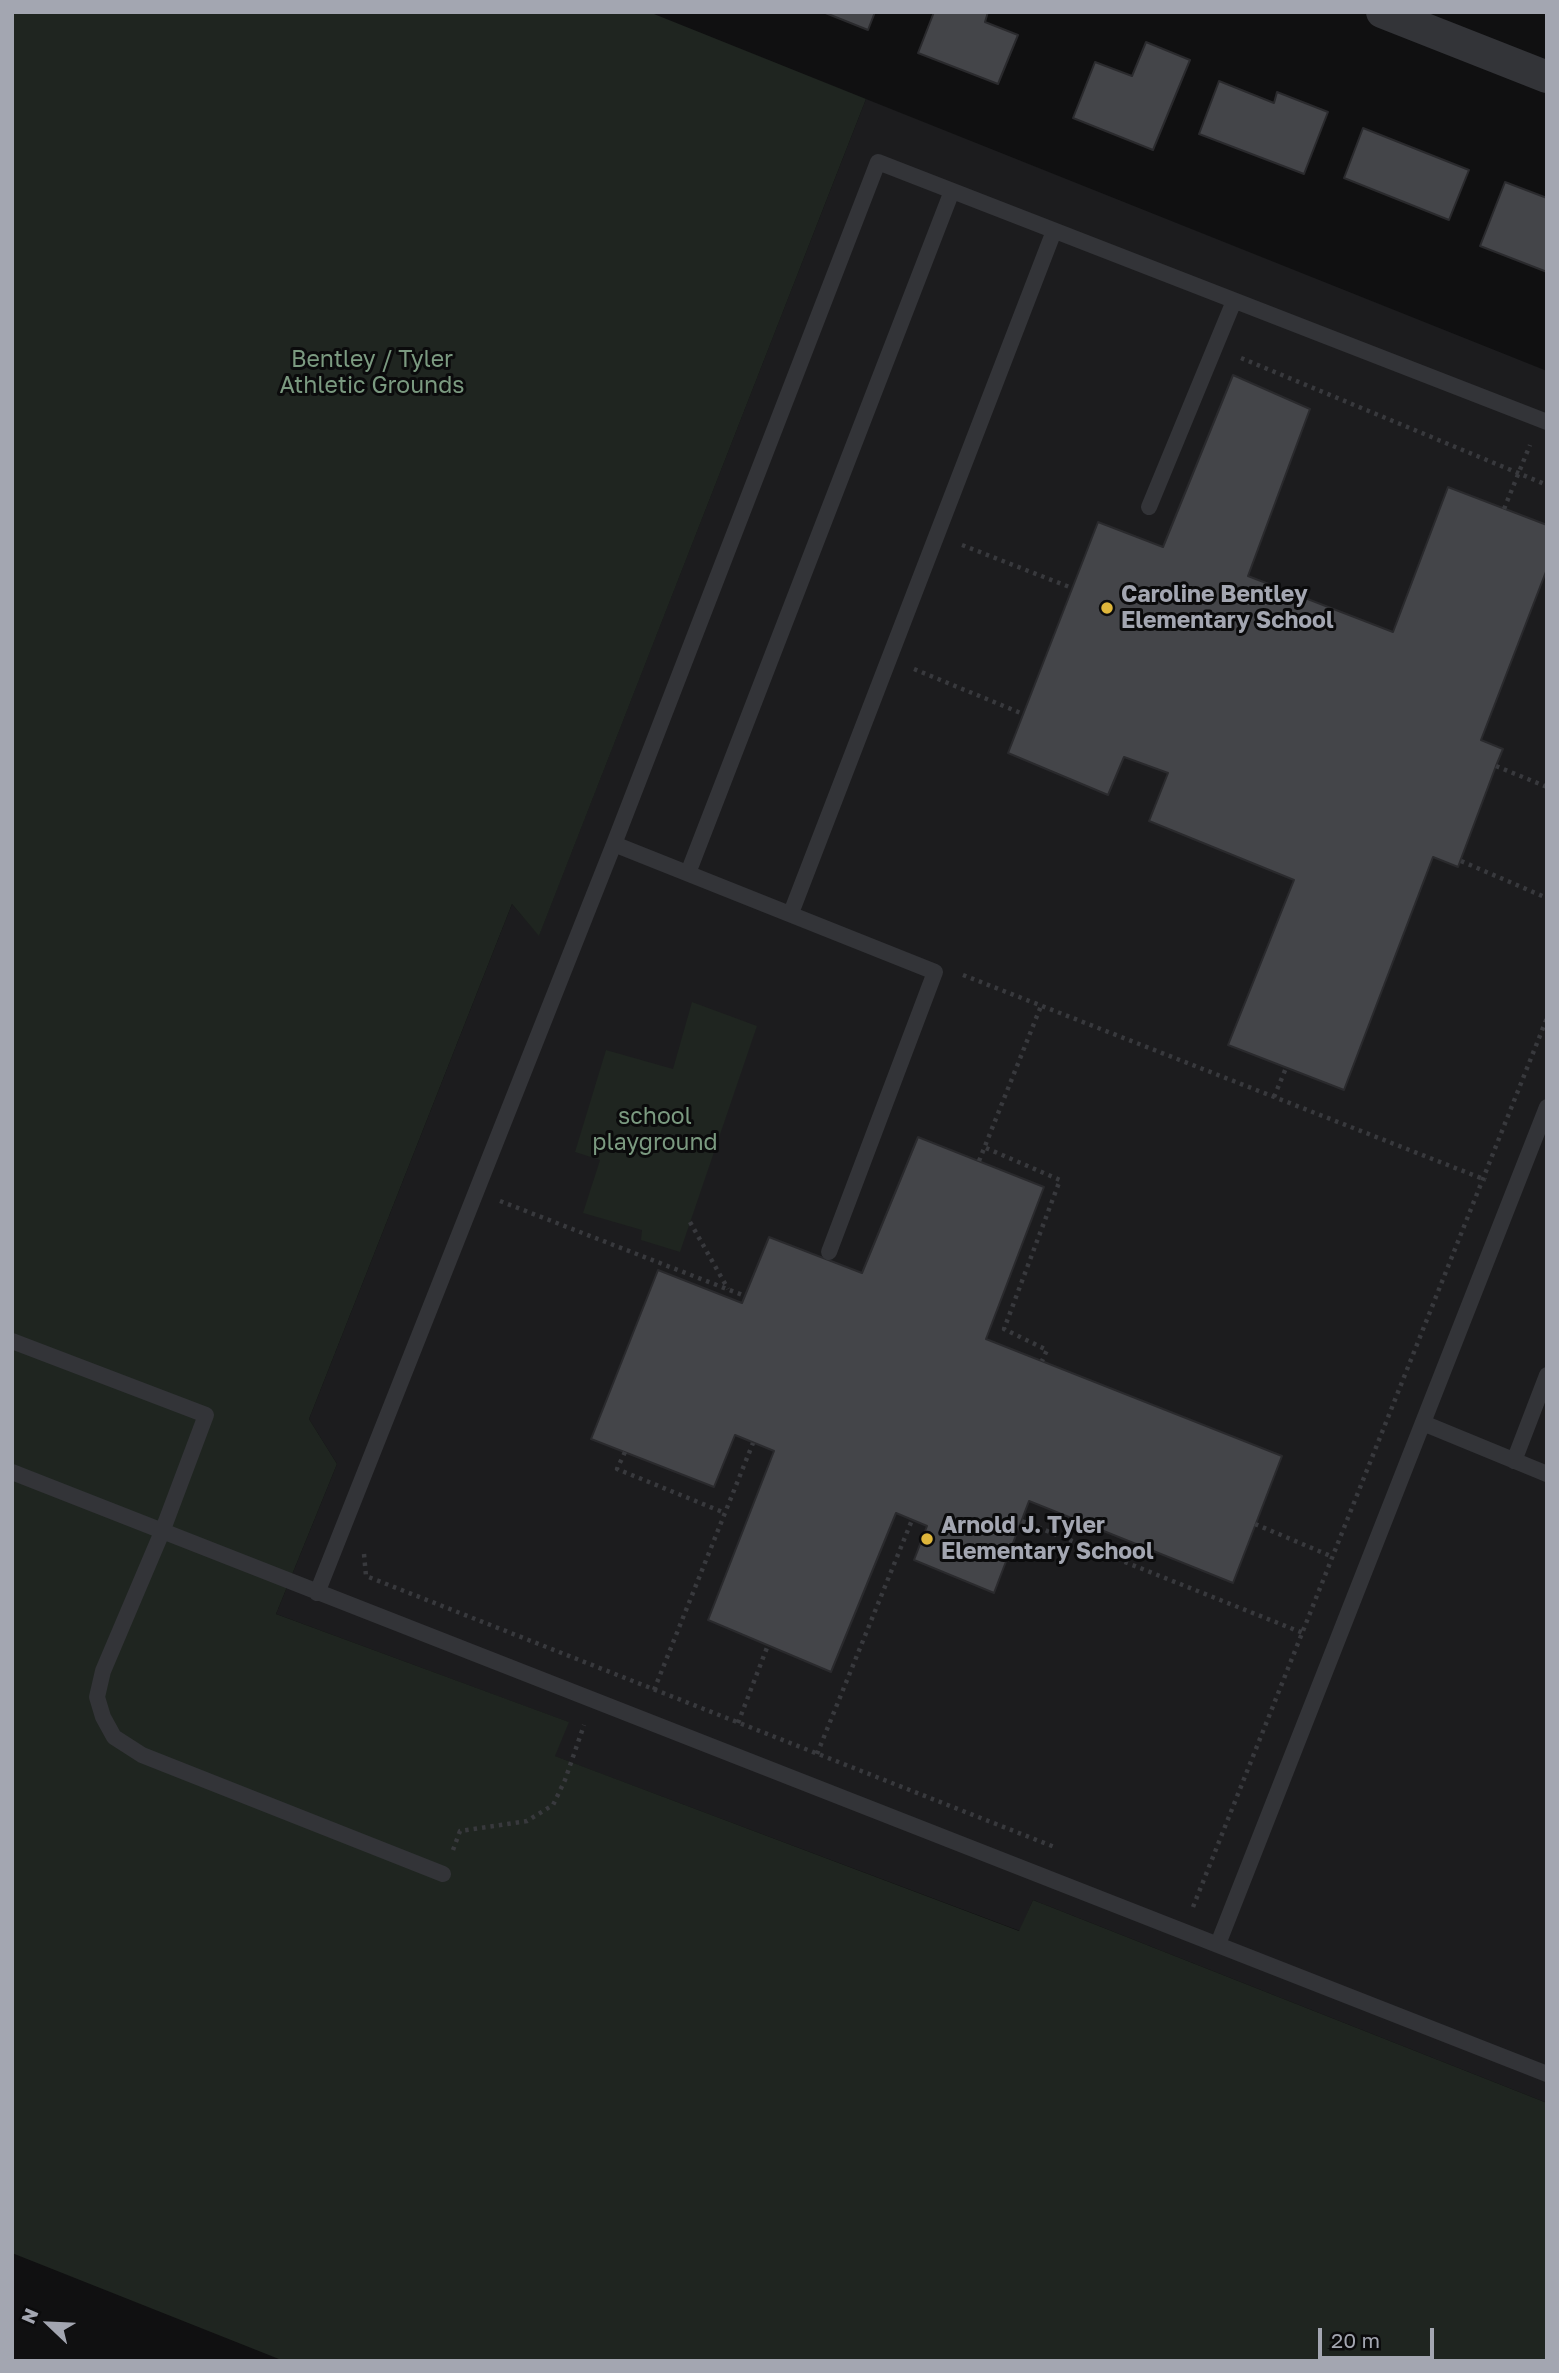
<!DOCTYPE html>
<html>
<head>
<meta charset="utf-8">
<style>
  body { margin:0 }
  #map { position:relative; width:1559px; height:2373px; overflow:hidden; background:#101011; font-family:"Golos Text",sans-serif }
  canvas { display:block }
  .frame { position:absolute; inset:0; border:14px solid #a3a6b1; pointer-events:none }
  .north { position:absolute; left:14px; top:2289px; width:70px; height:70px; -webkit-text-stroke:5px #0b0b0c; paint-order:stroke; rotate:293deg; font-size:19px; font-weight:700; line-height:28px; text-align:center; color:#a3a6b1 }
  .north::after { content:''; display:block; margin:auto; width:24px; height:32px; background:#a3a6b1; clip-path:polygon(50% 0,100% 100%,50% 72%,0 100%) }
  .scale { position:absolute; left:1318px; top:2328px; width:116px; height:32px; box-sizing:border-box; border:4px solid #a3a6b1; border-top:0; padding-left:9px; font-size:21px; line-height:24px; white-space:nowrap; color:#a3a6b1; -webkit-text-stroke:5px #0b0b0c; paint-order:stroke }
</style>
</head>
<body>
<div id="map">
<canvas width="1559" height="2373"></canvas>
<div class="frame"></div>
<div class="north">N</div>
<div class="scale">20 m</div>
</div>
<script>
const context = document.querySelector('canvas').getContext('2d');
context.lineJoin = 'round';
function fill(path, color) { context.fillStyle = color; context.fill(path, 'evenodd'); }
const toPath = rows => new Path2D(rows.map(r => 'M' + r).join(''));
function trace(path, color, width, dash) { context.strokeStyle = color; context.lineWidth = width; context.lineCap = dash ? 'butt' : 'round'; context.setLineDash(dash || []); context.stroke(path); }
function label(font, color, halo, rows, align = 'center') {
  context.font = font + ' "Golos Text",sans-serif'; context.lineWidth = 6; context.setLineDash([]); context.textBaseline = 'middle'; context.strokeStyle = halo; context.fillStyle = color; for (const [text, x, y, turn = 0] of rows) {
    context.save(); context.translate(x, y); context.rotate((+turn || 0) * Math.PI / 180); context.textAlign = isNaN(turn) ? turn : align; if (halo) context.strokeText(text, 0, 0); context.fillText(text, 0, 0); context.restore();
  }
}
const built = toPath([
  [866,99,1547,371,1547,2103,1033,1900,1020,1931,554,1756,568,1722,276,1614,337,1464,309,1419,512,904,539,935]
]);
const green = toPath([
  [12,12,649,12,866,99,539,936,512,904,309,1419,337,1464,276,1614,569,1722,555,1756,1019,1931,1033,1900,1547,2103,1547,2361,284,2361,12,2253],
  [692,1002,757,1026,680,1252,641,1240,642,1230,583,1213,600,1160,575,1152,606,1050,673,1069]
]);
const building = toPath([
  [823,12,875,12,868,30,823,12],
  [934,12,988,12,985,22,1018,35,998,84,918,53,934,12],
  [1146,42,1190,60,1153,150,1073,118,1095,62,1132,76,1146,42],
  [1219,81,1274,103,1277,92,1328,112,1304,174,1199,134,1219,81],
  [1363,128,1469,170,1449,220,1344,178,1363,128],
  [1505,182,1547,198,1547,272,1480,246,1505,182],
  [1233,375,1310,409,1248,576,1393,632,1448,487,1547,525,1547,569,1481,740,1503,749,1496,766,1458,867,1433,857,1344,1090,1228,1045,1294,880,1149,821,1168,773,1124,757,1108,795,1008,753,1098,522,1163,547,1233,375],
  [918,1137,1044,1187,986,1339,1282,1456,1233,1583,1029,1501,994,1593,914,1560,927,1526,896,1513,831,1672,708,1620,774,1451,735,1435,714,1487,591,1439,658,1270,742,1303,769,1237,862,1273,918,1137]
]);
const path = toPath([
  [1241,358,1547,485],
  [1504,509,1530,445],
  [962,545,1072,588],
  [914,669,1023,714],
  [1496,766,1547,787],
  [1461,861,1547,898],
  [963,975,1486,1180],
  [1274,1097,1286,1068],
  [986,1148,1060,1180,1004,1329,1047,1350,1042,1361],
  [979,1161,1041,1006],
  [500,1201,745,1296],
  [690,1222,728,1289],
  [625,1452,617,1469,725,1513],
  [1022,1521,1303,1633],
  [1255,1524,1333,1557],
  [364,1554,366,1576,1057,1848],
  [654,1690,753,1443],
  [738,1723,768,1645],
  [817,1754,912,1520],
  [453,1850,460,1831,527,1821,553,1805,565,1780,584,1725],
  [1193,1907,1547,1018]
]);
const service = toPath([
  [1149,507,1234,301],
  [614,844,935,972,829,1252],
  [688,873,952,191],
  [791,913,1054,231],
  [12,1341,206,1415,162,1532,103,1671,97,1697,103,1717,114,1737,142,1755,443,1874],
  [1423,1423,1547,1474],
  [1514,1461,1547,1375],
  [12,1472,1547,2074],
  [317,1593,614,844,878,162,1547,422],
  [1218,1944,1547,1107]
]);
const minor = toPath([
  [1382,12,1547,77]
]);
const markers = [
  [1107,608,7,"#dfb63b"],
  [927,1539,7,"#dfb63b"]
];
const parkNames = [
  ["Bentley / Tyler",372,360],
  ["Athletic Grounds",372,386],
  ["school",655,1117],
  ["playground",655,1143]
];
const poiNames = [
  ["Caroline Bentley",1121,595],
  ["Elementary School",1121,621],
  ["Arnold J. Tyler",941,1526],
  ["Elementary School",941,1552]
];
fill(built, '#1c1c1e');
fill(green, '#1f2520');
fill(building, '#444549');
trace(building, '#2a2a2d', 2);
trace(path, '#38393d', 4.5, [3.5, 5]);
trace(service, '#333438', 16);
trace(minor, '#333438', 32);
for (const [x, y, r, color] of markers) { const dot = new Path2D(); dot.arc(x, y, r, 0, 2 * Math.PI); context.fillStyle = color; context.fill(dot); trace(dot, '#0b0b0c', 2.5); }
label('23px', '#7b9a80', '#0b0b0c', parkNames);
label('bold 23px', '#a3a6b1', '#0b0b0c', poiNames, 'left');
</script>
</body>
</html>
